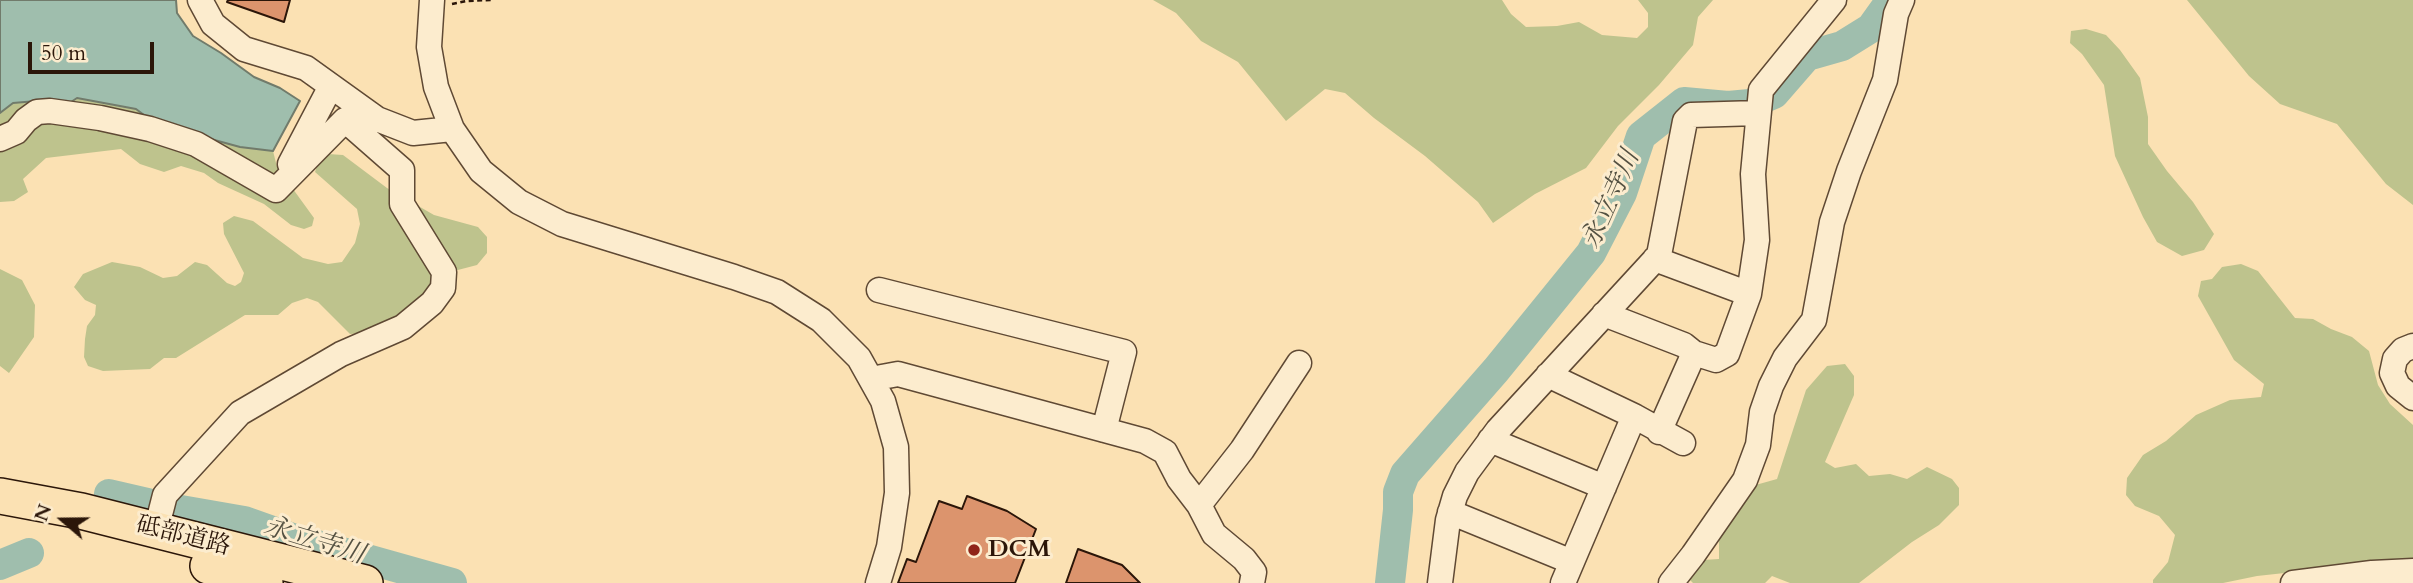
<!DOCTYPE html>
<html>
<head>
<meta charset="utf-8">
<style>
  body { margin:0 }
  #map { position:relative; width:2413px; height:583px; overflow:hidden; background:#fbe1b3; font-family:Cardo,serif }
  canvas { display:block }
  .north { position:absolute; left:28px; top:485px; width:70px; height:70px; -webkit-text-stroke:5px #fcecce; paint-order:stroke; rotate:290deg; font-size:19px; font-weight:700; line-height:28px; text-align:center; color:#2b1609 }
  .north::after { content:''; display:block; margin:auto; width:24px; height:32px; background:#2b1609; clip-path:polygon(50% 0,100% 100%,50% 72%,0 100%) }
  .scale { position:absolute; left:28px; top:42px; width:126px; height:32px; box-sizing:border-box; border:4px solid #2b1609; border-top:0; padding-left:9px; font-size:21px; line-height:24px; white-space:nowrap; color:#2b1609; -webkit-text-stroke:5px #fcecce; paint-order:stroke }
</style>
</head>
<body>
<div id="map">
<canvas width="2413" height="583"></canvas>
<div class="north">N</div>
<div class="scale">50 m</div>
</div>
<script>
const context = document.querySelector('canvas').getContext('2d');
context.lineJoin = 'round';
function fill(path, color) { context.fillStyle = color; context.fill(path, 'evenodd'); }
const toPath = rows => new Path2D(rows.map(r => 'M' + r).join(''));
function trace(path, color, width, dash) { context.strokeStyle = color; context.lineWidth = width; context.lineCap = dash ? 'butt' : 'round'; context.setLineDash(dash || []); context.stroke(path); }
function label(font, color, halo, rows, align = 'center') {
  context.font = font + ' Cardo,"Noto Serif JP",serif'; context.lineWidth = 6; context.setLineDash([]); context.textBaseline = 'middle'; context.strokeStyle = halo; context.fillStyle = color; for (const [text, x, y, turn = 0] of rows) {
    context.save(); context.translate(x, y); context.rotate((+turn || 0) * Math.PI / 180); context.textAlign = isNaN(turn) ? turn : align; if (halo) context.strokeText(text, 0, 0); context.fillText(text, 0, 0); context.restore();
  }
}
const green = toPath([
  [1153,0,1502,0,1511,14,1526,27,1557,26,1579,22,1602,35,1637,38,1648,27,1648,13,1638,0,1713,0,1698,17,1693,45,1659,85,1618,126,1586,168,1535,194,1493,223,1478,202,1425,156,1374,118,1345,93,1325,89,1286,121,1238,62,1201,41,1176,13],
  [2187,0,2413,0,2413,205,2386,184,2337,124,2280,104,2249,76],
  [2086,29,2106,35,2120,50,2140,78,2148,117,2148,144,2167,171,2193,202,2214,234,2204,250,2182,256,2157,242,2143,217,2115,156,2104,85,2082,54,2070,43,2071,31],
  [77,98,136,109,156,124,240,147,273,151,277,167,314,218,312,226,304,229,291,225,264,204,218,183,204,173,181,166,164,172,140,164,121,149,46,158,23,179,28,192,14,201,0,202,0,113,13,103],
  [328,154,343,155,387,188,434,215,478,227,487,237,487,253,477,265,454,271,414,310,364,333,350,334,318,302,307,298,292,303,278,315,245,315,176,358,164,358,150,369,103,371,88,366,84,357,85,339,87,326,95,315,96,305,85,300,74,287,83,274,112,262,140,267,163,278,177,276,195,262,207,265,227,283,235,286,241,282,244,273,224,234,223,223,234,216,253,221,303,258,328,264,342,262,355,243,360,224,357,209,315,172,317,166],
  [2241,264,2258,271,2295,318,2313,319,2331,329,2352,337,2369,351,2378,385,2390,404,2413,425,2413,559,2257,576,2223,583,2153,583,2153,580,2168,562,2175,535,2159,516,2135,506,2126,495,2127,478,2143,455,2166,441,2196,415,2230,400,2261,397,2264,384,2234,360,2198,296,2201,281,2212,279,2222,267],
  [0,269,22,280,35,305,34,337,9,373,0,366],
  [1845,364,1854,376,1854,395,1825,462,1835,468,1856,464,1869,476,1890,474,1907,479,1927,467,1952,479,1959,488,1959,505,1939,525,1912,542,1859,583,1790,583,1772,576,1765,583,1693,583,1689,579,1703,560,1719,559,1719,535,1752,486,1777,479,1806,390,1827,366]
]);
const water = toPath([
  [0,0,176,0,177,13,193,36,221,53,254,77,280,88,300,101,273,151,240,147,156,124,136,109,77,98,62,108,48,100,13,103,0,113,0,0]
]);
const river = toPath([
  [109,494,148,503],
  [175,509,244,521,292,538,452,583],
  [0,565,29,553],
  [1390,583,1398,510,1398,492,1405,474,1496,370,1591,253,1622,193,1641,136,1684,102,1728,106,1750,104,1774,94,1807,56,1842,46,1871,28,1891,0]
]);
const building = toPath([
  [228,0,290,0,284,22,227,2,228,0],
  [967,496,1007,511,1036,529,1015,583,898,583,907,559,916,562,939,501,962,509,967,496],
  [1078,549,1122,565,1140,583,1066,583,1078,549]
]);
const path = toPath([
  [452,4,466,1,491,0]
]);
const minor = toPath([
  [200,0,213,24,244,49,306,68,377,119,413,133,452,129],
  [432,0,429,47,436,87,452,129,481,171,519,202,562,224,734,277,777,292,821,320,859,358,883,401,896,447,897,493,889,547,878,583],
  [0,139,16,132,26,120,37,112,50,111,100,118,150,129,196,144,276,190],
  [290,164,331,86],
  [1655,259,1749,294],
  [879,290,1124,352,1104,430],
  [1604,314,1684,345,1694,353,1716,360,1727,354,1749,294,1757,240,1753,174,1761,90,1834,0],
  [2413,346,2403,350,2395,359,2392,373,2398,386,2413,398],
  [1548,375,1634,416,1683,443],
  [871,379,898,374,1145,441,1165,452,1179,479,1199,505,1214,534,1244,559,1254,572,1252,583],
  [1659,432,1694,353],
  [1490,440,1604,487],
  [1199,505,1242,450,1299,363],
  [1450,512,1572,562],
  [156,530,165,495,240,413,341,354,403,327,432,303,443,288,444,272,402,204,402,170,345,120,276,190],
  [1440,583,1448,520,1455,496,1467,472,1498,430,1659,255,1685,121,1691,115,1758,113],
  [1563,583,1634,416],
  [1671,583,1693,555,1745,480,1758,445,1762,412,1771,386,1785,358,1814,320,1832,222,1849,171,1885,80,1896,14,1902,0],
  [2293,583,2372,573,2413,571]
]);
const highway = toPath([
  [0,496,81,511,365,583],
  [208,566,265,583]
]);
const markers = [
  [974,550,7,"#8f2418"]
];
const streetNames = [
  ["砥部道路",183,537,14]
];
const poiNames = [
  ["DCM",988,550]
];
const waterNames = [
  ["永立寺川",1612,200,-66],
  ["永立寺川",314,542,17]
];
fill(green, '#bec38d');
fill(water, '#9fbead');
trace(water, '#717b6b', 2);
trace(river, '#9fbead', 30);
fill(building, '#dc946d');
trace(building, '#2b1609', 2);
trace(minor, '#5f4934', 27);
trace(highway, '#2b1609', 38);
trace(path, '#2b1609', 2.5, [5, 3.5]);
trace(minor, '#fcecce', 24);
trace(highway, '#fbe1b3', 35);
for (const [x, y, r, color] of markers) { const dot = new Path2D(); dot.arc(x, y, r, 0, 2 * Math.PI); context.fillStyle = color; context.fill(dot); trace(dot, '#fcecce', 2.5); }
label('24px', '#2b1609', '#fcecce', streetNames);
label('bold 24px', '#2b1609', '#fcecce', poiNames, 'left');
label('italic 26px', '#545142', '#fcecce', waterNames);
</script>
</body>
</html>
